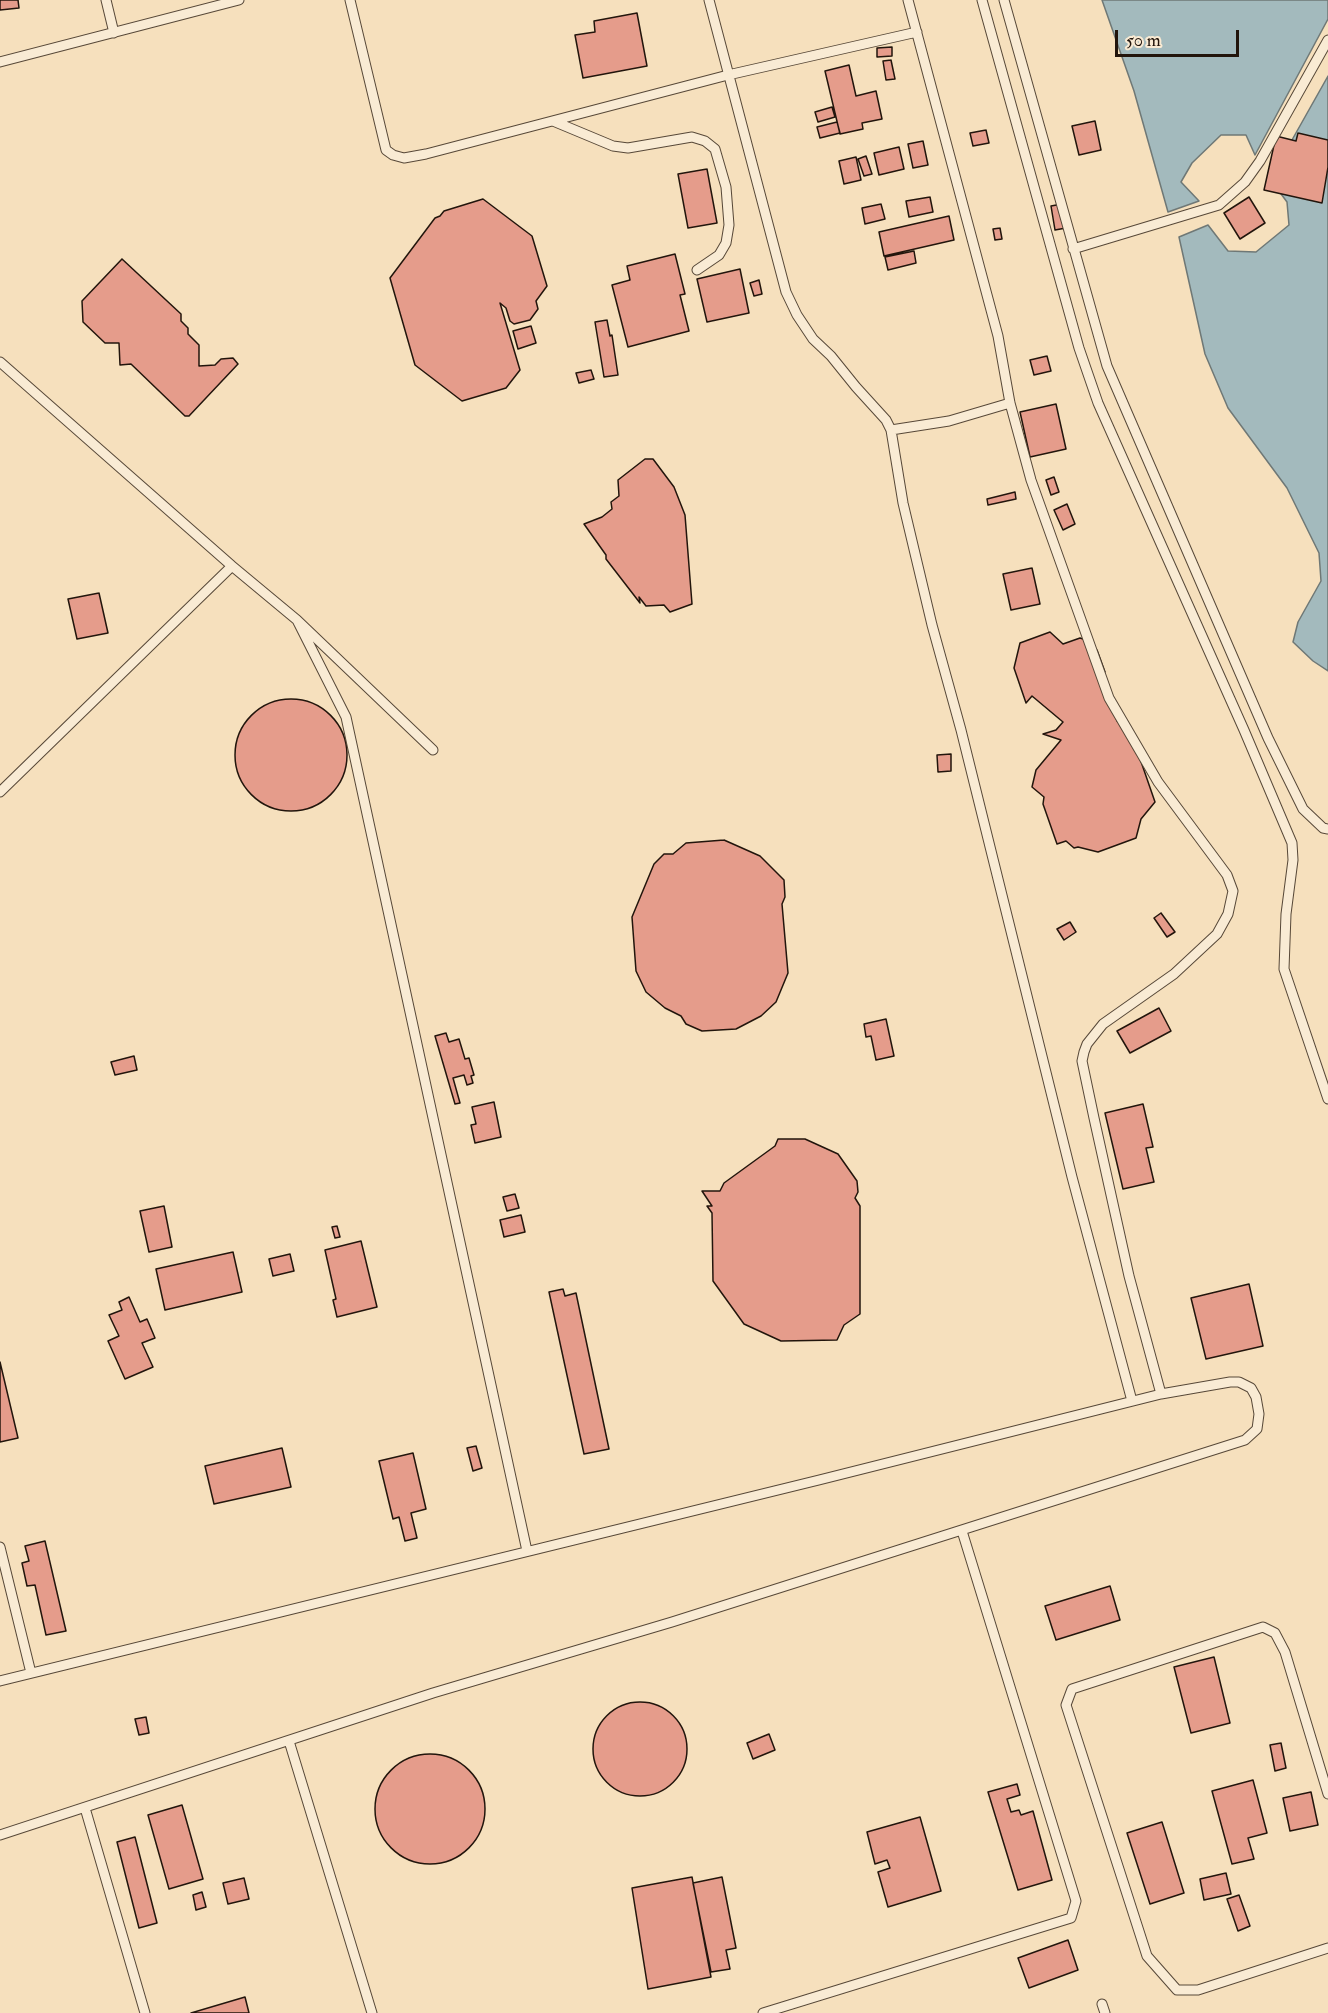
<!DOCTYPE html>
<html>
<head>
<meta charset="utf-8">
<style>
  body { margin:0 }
  #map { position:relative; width:1328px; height:2013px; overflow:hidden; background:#f6e0bd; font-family:"IM FELL Double Pica",serif }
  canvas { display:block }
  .scale { position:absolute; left:1115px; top:30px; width:124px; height:27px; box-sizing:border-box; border:3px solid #22150c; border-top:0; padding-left:8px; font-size:18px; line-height:21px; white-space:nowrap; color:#22150c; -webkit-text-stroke:4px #f9ebd4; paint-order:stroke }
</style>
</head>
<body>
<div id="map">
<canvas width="1328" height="2013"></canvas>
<div class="scale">50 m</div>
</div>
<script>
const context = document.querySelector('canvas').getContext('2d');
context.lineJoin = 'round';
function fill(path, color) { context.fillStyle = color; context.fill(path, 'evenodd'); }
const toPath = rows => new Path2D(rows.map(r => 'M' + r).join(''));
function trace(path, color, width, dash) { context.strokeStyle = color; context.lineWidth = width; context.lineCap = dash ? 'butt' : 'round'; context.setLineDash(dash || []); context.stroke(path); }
const water = toPath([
  [1102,0,1328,0,1328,19,1255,155,1246,135,1221,135,1192,163,1181,182,1199,201,1168,212,1134,91,1102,0],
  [1328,76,1328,671,1313,661,1293,642,1298,622,1321,581,1319,553,1287,488,1228,408,1205,354,1179,237,1208,225,1228,251,1256,252,1289,225,1287,202,1270,179,1328,76]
]);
const building = toPath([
  [0,0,18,0,19,8,0,10,0,0],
  [637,13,647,66,583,78,575,35,595,32,594,21,637,13],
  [892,47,892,56,877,57,877,48,892,47],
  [891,60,895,79,886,80,883,61,891,60],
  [849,65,856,96,876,91,882,119,862,123,863,129,840,134,825,71,849,65],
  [832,107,835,117,818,122,815,112,832,107],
  [1095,121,1101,150,1079,155,1072,126,1095,121],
  [837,122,840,133,820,138,817,127,837,122],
  [986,130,989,143,973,146,970,133,986,130],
  [1298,133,1328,140,1328,167,1322,203,1264,190,1276,136,1296,141,1298,133],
  [923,141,928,165,913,168,908,144,923,141],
  [899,147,904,169,879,175,874,153,899,147],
  [866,156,872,174,864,176,858,159,866,156],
  [856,157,861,180,844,184,839,161,856,157],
  [707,169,717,223,688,228,678,174,707,169],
  [930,197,933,212,909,217,906,201,930,197],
  [1249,197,1265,223,1240,239,1224,213,1249,197],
  [483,199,532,236,547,286,536,301,538,309,530,320,514,324,510,321,506,308,500,303,520,370,506,388,462,401,415,365,390,278,435,218,440,216,444,211,483,199],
  [881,204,885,219,865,224,862,208,881,204],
  [1062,204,1066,228,1055,230,1051,206,1062,204],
  [949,216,954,240,884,256,879,232,949,216],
  [1000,228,1002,239,995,240,993,229,1000,228],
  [914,251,916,263,888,270,885,257,914,251],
  [675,254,685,294,680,295,689,331,628,347,612,285,630,280,627,266,675,254],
  [122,259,181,314,181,321,188,328,188,334,199,345,199,366,215,365,221,359,233,358,238,364,189,416,185,416,131,364,120,365,119,343,105,343,83,322,82,301,122,259],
  [740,269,749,313,707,322,697,279,740,269],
  [759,280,762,294,754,296,750,283,759,280],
  [607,320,610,336,612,335,618,375,604,377,595,322,607,320],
  [531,326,536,343,518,349,513,331,531,326],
  [1047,356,1051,371,1034,375,1030,360,1047,356],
  [591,370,594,379,579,383,576,373,591,370],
  [1056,404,1066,449,1030,457,1020,412,1056,404],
  [645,459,653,459,674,487,685,515,692,604,670,612,664,605,646,606,639,597,640,603,606,559,606,555,584,524,602,517,612,509,611,502,619,496,618,480,645,459],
  [1054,477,1059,492,1051,495,1046,480,1054,477],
  [1015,492,1016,499,988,505,987,499,1015,492],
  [1067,504,1075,524,1063,530,1054,510,1067,504],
  [1032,568,1040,604,1011,610,1003,574,1032,568],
  [99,593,108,633,77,639,68,599,99,593],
  [1050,632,1063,644,1080,638,1083,639,1097,650,1105,672,1098,666,1117,721,1128,724,1155,802,1141,819,1136,838,1098,852,1078,847,1074,848,1066,841,1057,844,1043,804,1044,797,1032,787,1036,770,1061,740,1043,734,1056,730,1063,722,1032,696,1026,703,1014,668,1020,643,1050,632],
  '235 755a56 56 0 1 1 112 0a56 56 0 1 1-112 0Z',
  [951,754,951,771,938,772,937,755,951,754],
  [724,840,760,856,784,880,785,897,782,904,788,973,776,1002,761,1016,736,1029,702,1031,686,1024,681,1016,665,1008,646,992,636,971,632,917,654,864,664,854,673,854,686,843,724,840],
  [1161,913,1175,932,1167,937,1154,918,1161,913],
  [1070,922,1076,932,1064,940,1057,929,1070,922],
  [1159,1008,1171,1031,1130,1053,1117,1031,1159,1008],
  [886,1019,894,1056,876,1060,871,1036,866,1037,864,1024,886,1019],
  [446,1033,449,1042,459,1039,465,1059,469,1058,474,1075,471,1076,473,1083,467,1085,464,1075,453,1078,460,1103,455,1104,435,1036,446,1033],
  [134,1056,137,1070,115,1075,111,1062,134,1056],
  [494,1102,501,1137,475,1143,471,1125,476,1124,472,1107,494,1102],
  [1143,1104,1153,1147,1146,1148,1154,1182,1123,1189,1105,1113,1143,1104],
  [778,1139,805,1139,838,1154,857,1181,858,1192,855,1198,860,1206,860,1314,844,1325,837,1340,781,1341,744,1324,713,1281,712,1213,707,1206,712,1206,702,1191,720,1191,724,1183,775,1146,778,1139],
  [515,1194,519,1208,507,1211,503,1197,515,1194],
  [164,1206,172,1247,149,1252,140,1211,164,1206],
  [521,1215,525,1232,504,1237,500,1220,521,1215],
  [337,1226,340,1237,335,1238,332,1227,337,1226],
  [361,1241,377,1307,337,1317,333,1300,336,1299,325,1250,361,1241],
  [233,1252,242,1292,165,1310,156,1269,233,1252],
  [290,1254,294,1271,273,1276,269,1259,290,1254],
  [1249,1284,1263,1346,1206,1359,1191,1298,1249,1284],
  [563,1289,565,1296,576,1293,609,1449,584,1454,549,1292,563,1289],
  [129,1297,140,1322,147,1319,155,1338,142,1343,153,1367,125,1379,108,1341,119,1336,109,1315,122,1310,119,1302,129,1297],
  [0,1362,18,1438,0,1442,0,1362],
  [476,1446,482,1468,473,1471,467,1448,476,1446],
  [282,1448,291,1487,214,1504,205,1466,282,1448],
  [413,1453,426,1509,411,1513,417,1538,405,1541,399,1517,393,1519,379,1461,413,1453],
  [45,1541,66,1631,46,1635,35,1585,27,1586,22,1563,29,1561,25,1546,45,1541],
  [1110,1586,1120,1620,1056,1640,1045,1606,1110,1586],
  [1214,1657,1230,1723,1191,1733,1174,1667,1214,1657],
  '593 1749a47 47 0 1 1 94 0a47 47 0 1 1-94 0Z',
  [146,1717,149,1733,139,1735,135,1719,146,1717],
  [769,1734,775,1750,753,1759,747,1743,769,1734],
  [1281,1743,1286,1768,1275,1771,1270,1745,1281,1743],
  '375 1809a55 55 0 1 1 110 0a55 55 0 1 1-110 0Z',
  [1253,1780,1267,1833,1248,1838,1254,1859,1232,1864,1212,1791,1253,1780],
  [1017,1784,1020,1795,1007,1799,1011,1812,1019,1810,1021,1815,1033,1811,1052,1880,1018,1890,988,1792,1017,1784],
  [1311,1792,1318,1825,1290,1831,1283,1798,1311,1792],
  [182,1805,203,1879,169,1889,148,1815,182,1805],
  [920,1817,941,1891,888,1907,878,1872,890,1868,887,1860,875,1864,867,1832,920,1817],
  [1162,1822,1184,1893,1150,1904,1127,1833,1162,1822],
  [135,1837,157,1923,139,1928,117,1842,135,1837],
  [1226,1873,1231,1894,1204,1900,1200,1879,1226,1873],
  [692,1877,711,1977,648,1989,632,1888,692,1877],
  [722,1877,736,1948,726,1950,730,1969,711,1972,693,1883,722,1877],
  [244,1878,249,1899,228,1904,223,1883,244,1878],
  [202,1892,206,1907,196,1910,193,1895,202,1892],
  [1239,1895,1250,1926,1238,1931,1227,1899,1239,1895],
  [1068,1940,1078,1970,1029,1988,1018,1958,1068,1940],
  [245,1997,249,2013,191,2013,245,1997]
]);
const service = toPath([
  [106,0,114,33],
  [350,0,386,150,393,155,404,158,426,154,728,75,917,32],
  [709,0,786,292,797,315,813,339,831,356,856,387,886,420,891,430,949,421,1010,403],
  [908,0,998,336,1010,403,1031,480,1109,698,1158,782,1227,875,1233,891,1228,914,1217,934,1174,974,1103,1024,1087,1044,1084,1052,1082,1061,1094,1118,1129,1276,1161,1394],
  [982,0,1079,348,1098,403,1244,730,1292,843,1293,860,1286,914,1284,969,1328,1099],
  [1004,0,1107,366,1268,738,1303,809,1323,828,1328,829],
  [0,62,239,0],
  [553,121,613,146,628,148,692,137,705,141,715,149,726,187,729,225,726,243,719,255,697,270],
  [1073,249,1219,205,1245,182,1260,161,1328,40],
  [0,362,232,566,297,620,433,750],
  [891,430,903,503,932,625,961,730,1072,1177,1132,1401],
  [297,620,346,717,527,1551],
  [0,792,232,566],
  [0,1547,31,1673],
  [0,1681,819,1480,1161,1394,1230,1382,1239,1382,1251,1388,1256,1397,1259,1414,1257,1429,1245,1440,672,1622,433,1693,0,1835],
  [289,1741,372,2013],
  [1328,1794,1285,1652,1275,1633,1263,1627,1072,1689,1066,1705,1147,1956,1177,1990,1198,1990,1328,1948],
  [85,1808,145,2013],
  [1102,2004,1105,2013],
  [763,2013,1071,1918,1076,1901,962,1531]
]);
fill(water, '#a3babd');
trace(water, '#6f7876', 1.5);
fill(building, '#e59c8b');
trace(building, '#22150c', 1.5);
trace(service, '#574838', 11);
trace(service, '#f9ebd4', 9);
</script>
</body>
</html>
